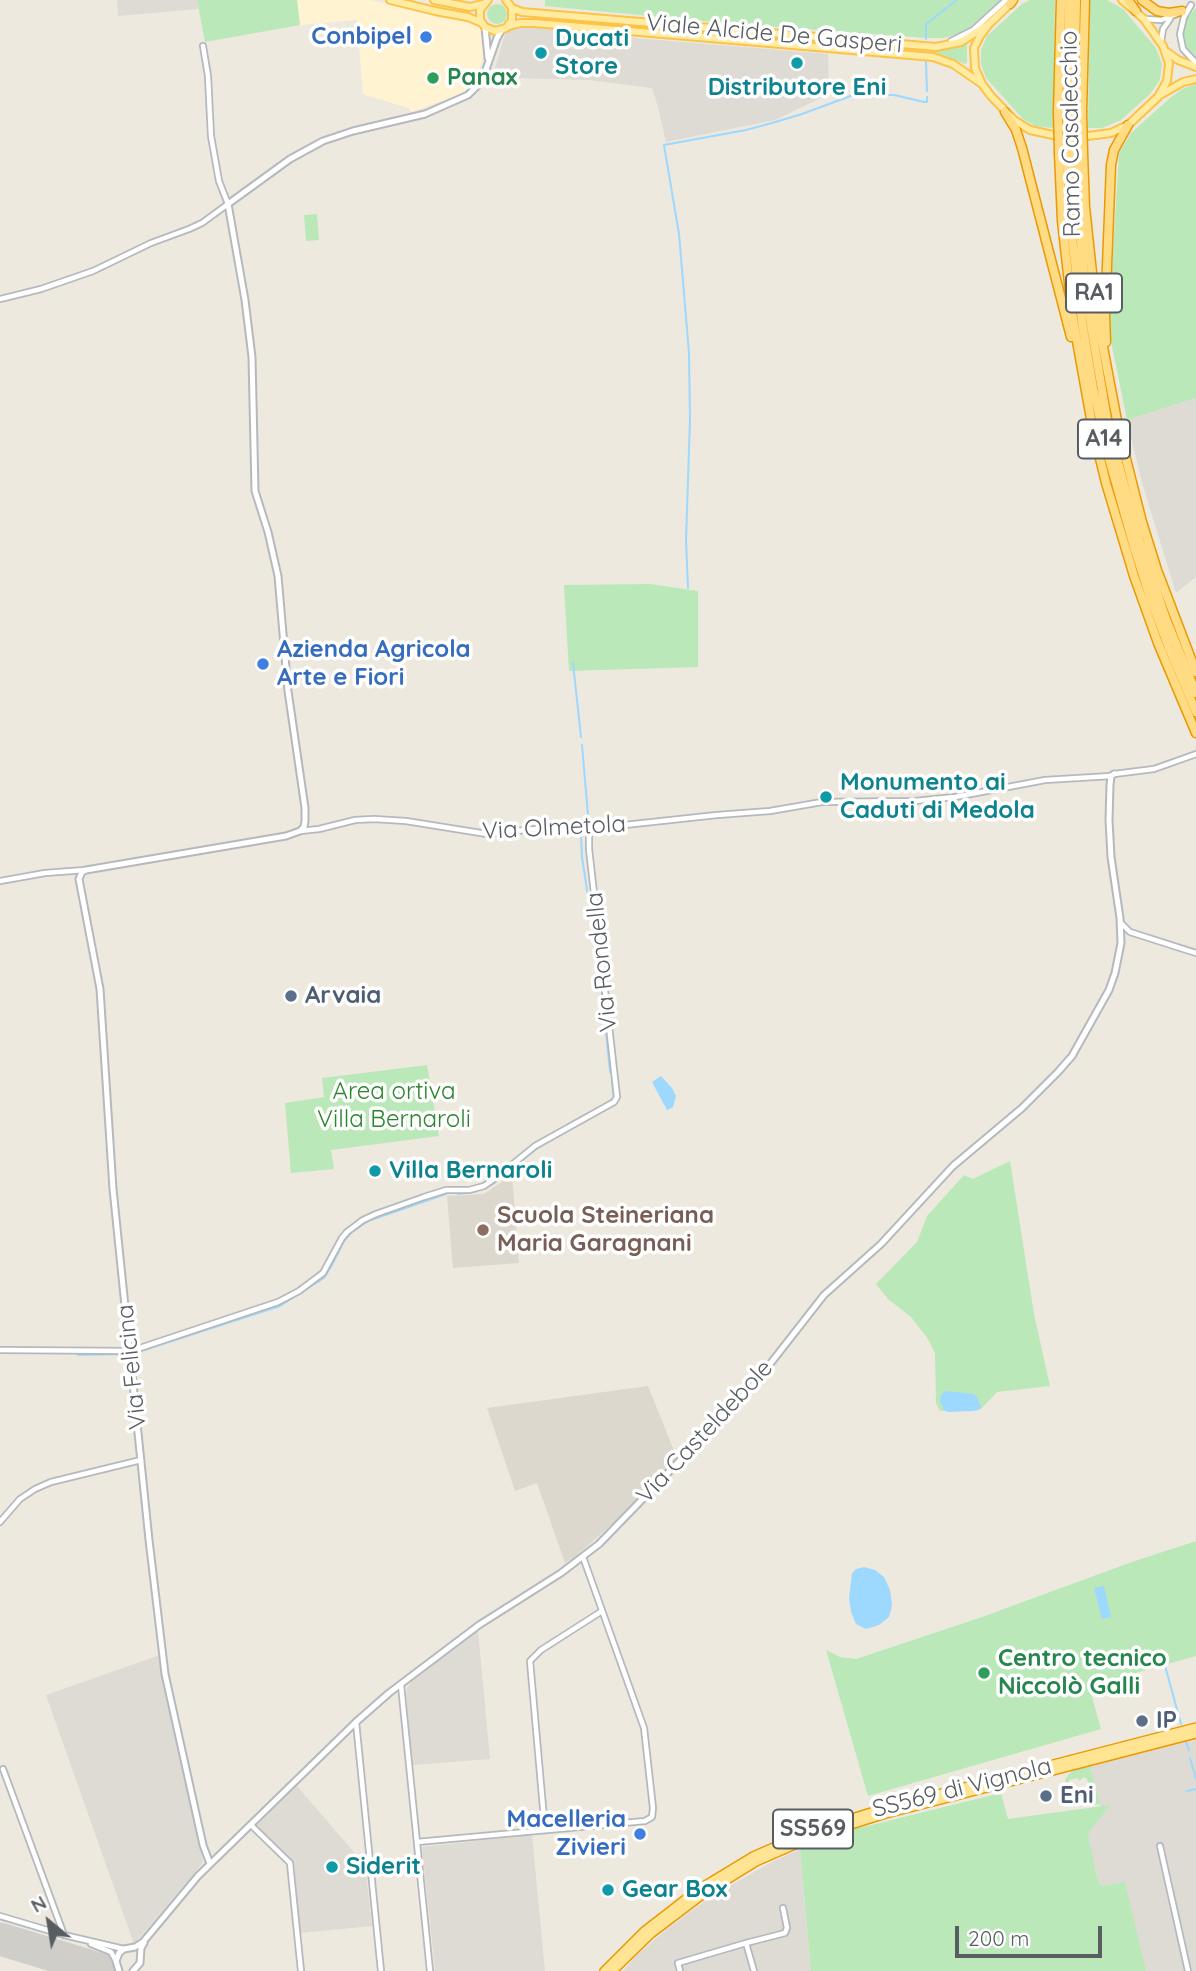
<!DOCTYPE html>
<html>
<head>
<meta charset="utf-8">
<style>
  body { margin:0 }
  #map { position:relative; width:1196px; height:1971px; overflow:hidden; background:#ede9df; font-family:Quicksand,sans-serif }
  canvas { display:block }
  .north { position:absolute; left:14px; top:1887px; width:70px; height:70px; -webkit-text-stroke:5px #fff; paint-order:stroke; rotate:330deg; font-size:19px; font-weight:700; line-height:28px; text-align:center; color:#585d62 }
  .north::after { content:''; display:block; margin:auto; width:24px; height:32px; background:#585d62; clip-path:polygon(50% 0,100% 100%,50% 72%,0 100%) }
  .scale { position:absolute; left:955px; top:1926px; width:147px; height:32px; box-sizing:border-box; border:4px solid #585d62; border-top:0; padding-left:9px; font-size:21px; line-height:24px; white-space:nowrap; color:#585d62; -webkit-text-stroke:5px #fff; paint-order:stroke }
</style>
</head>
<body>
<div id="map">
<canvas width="1196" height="1971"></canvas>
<div class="north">N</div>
<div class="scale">200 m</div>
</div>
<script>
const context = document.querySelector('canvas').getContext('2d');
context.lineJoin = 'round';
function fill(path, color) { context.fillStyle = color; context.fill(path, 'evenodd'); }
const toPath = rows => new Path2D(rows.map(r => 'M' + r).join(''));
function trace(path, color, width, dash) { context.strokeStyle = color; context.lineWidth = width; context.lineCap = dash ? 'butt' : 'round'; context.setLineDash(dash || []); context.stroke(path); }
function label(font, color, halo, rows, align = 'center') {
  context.font = font + ' Quicksand,sans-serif'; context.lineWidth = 7; context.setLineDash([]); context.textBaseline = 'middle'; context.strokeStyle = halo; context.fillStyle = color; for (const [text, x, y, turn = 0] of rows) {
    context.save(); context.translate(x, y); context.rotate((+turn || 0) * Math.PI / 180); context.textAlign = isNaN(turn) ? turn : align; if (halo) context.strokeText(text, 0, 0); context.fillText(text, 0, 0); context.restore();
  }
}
const commercial = toPath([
  [297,0,371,0,471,23,479,27,483,32,483,56,478,77,474,83,463,93,412,112,408,108,365,95,363,93,357,20,300,25]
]);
const industrial = toPath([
  [117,0,197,0,198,9,118,16],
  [519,25,570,30,574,33,828,54,829,94,775,120,666,142,658,107,652,88,589,80,511,78,491,81,506,31],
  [1196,398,1196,577,1176,593,1142,483,1127,420],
  [478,1631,490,1759,413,1765,406,1697,407,1688,413,1680],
  [160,1655,166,1696,203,1861,201,1865,134,1944,46,1695],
  [1196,1740,1196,1971,1145,1971,1125,1883,1100,1886,1093,1862,1088,1834,1097,1821,1101,1809,1090,1766],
  [297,1786,365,1865,372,1926,300,1933,294,1863,256,1826],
  [532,1835,545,1971,435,1971,422,1847],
  [800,1849,811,1971,623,1971,637,1955,667,1929,706,1900,768,1864]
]);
const education = toPath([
  [512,1175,519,1263,453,1268,447,1196,484,1194],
  [648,1386,677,1458,620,1517,575,1557,565,1563,537,1483,515,1491,487,1408]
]);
const green = toPath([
  [197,0,297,0,300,25,205,42],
  [545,0,1001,0,964,32,944,38,927,38,735,24,545,6],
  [1030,0,1055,0,1053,128,1035,126,1023,119,986,78,981,64,981,50,987,36,1022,4],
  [1090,0,1107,0,1123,9,1156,48,1162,64,1160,80,1150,94,1121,120,1102,128,1088,128],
  '487 14a10 10 0 1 1 20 0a10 10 0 1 1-20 0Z',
  [1196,7,1196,56,1188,49,1183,37,1187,19],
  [967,44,967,63,965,64,946,56,931,52,932,50,952,49],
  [1196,84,1196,398,1127,420,1110,336,1110,304,1119,153,1131,133,1169,99,1182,89],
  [317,214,319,240,306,241,304,215],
  [650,584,698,591,698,667,569,671,564,585],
  [427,1065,439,1136,331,1150,334,1169,291,1173,285,1103,324,1097,322,1078],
  [1010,1161,1034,1314,1050,1386,997,1392,981,1409,940,1411,936,1403,935,1353,928,1339,911,1317,888,1299,876,1284,917,1242,927,1216,964,1175,973,1179],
  [1196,1541,1196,1656,1089,1686,1101,1729,868,1796,826,1650,840,1657,856,1659,982,1617,1129,1563],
  [1090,1766,1100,1804,1085,1806,1090,1804,1093,1800,1087,1779,1084,1777,1079,1781,1078,1778,1069,1780,1069,1783,1066,1784,1065,1780,1068,1775,1074,1770],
  [1001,1793,1008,1819,1110,1805,1088,1834,1096,1873,1100,1886,1125,1882,1146,1971,811,1971,800,1849,847,1831]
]);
const water = toPath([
  [661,1076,672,1088,676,1096,673,1107,667,1110,652,1082],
  [945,1391,974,1394,977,1397,981,1407,979,1410,973,1411,948,1412,944,1410,940,1401,941,1395],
  [864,1567,875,1570,884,1577,890,1590,892,1605,889,1617,879,1625,866,1629,856,1624,851,1612,849,1598,852,1573,856,1569],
  [1104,1586,1111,1617,1102,1619,1094,1588]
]);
const stream = toPath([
  [926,39,926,24,957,0],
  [926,62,927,91],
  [688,588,686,540,690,420,689,353,679,234,664,145,746,130,772,123,802,114,856,94,894,95,924,102,927,102,927,97],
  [573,663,581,737],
  [582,745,588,815],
  [581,835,582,857,601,982,610,1072],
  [565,1126,609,1102,614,1097,612,1082],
  [458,1194,474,1192,493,1184,535,1150,555,1137],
  [135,1353,280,1306,324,1278,332,1265,344,1241,352,1232,368,1221,446,1194],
  [78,1355,126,1354],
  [1164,1662,1181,1724],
  [1186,1742,1189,1750],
  [1190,1758,1196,1779],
  [1187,1791,1196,1789]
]);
const runway = toPath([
  [0,1939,102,1970]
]);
const minor = toPath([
  [1191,5,1184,17,1180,34,1183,49,1196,63],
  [1145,19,1161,20,1177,14],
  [951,41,973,30,1006,0],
  [1161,42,1163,29,1170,19],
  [0,299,41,289,93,271,151,243,189,229,202,223,228,204,219,181,211,136,208,76,203,46],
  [1114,774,1154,769,1196,754],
  [300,831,319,829,355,820,374,819,406,821,487,834,574,825,606,827,717,815,770,811,822,802,915,801,955,797,1045,780,1111,776],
  [0,881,45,873,85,870],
  [1121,923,1130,932,1196,953],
  [0,1350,131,1351,278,1302,299,1291,323,1273,342,1238,347,1232,363,1220,376,1214,424,1197,446,1190,469,1190,484,1186,497,1177,535,1146,614,1102,617,1097,589,849,589,827],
  [0,1522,20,1499,35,1489,51,1482,141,1460],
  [401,1685,430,1971],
  [356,1722,381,1971],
  [3,1769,64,1935],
  [251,1825,290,1863,301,1971],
  [545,1830,530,1661,541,1650,602,1611],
  [417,1842,645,1821,652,1817,653,1808,644,1728,583,1557],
  [1160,1846,1188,1971],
  [0,1916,64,1935,124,1949],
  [746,1943,754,1971],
  [91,1944,111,1952,116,1961],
  [680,1971,678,1963,746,1943,785,1933,787,1928,783,1908]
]);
const tertiary = toPath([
  [485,27,488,58],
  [210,1864,203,1845,165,1674,149,1540,113,1189,100,989,79,879,82,872,86,870,286,836,300,831,304,827,305,821,305,808,288,691,278,576,268,532,255,491,252,357,245,300,228,204,290,159,323,141,353,131,425,114,468,95,482,81,497,38,501,31],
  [119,1971,116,1961,119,1953,124,1949,135,1947,143,1942,198,1876,356,1722,389,1693,479,1625,561,1573,599,1544,756,1382,824,1295,881,1244,953,1166,1022,1108,1058,1072,1072,1056,1109,990,1115,973,1121,943,1120,918,1111,857,1109,820,1110,785,1111,776,1114,774],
  [133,1971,140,1963,141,1948,144,1943]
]);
const primary = toPath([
  [390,0,435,11,468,17,482,23],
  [434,0,470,7,483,4],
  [488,0,480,10,480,20,485,27,495,31,506,28,512,20,512,8,506,0],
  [1011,3,989,24,980,36,974,48,975,68,982,84,991,96,1014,120,1030,130,1053,135],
  [512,8,522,12,936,47,961,42,989,24],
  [509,26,520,23,534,23,933,57,953,64,982,84],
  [1167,52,1178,60,1196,67],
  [1162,94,1183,82,1196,79],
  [1088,136,1111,133,1128,125,1158,97,1167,81,1169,63,1163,46,1144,19,1122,0]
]);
const trunk = toPath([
  [604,1971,644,1931,697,1890,753,1856,810,1831,884,1808,1196,1727],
  [613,1971,651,1934,701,1896,756,1862,813,1837,886,1814,1196,1734]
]);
const motorway = toPath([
  [1128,0,1136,11],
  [1142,0,1157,11,1169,13,1182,11],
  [1010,4,1013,0],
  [1058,111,1061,0],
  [1067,111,1069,0],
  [1074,111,1076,0],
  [1082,111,1085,0],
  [1005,112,1016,130,1022,148,1071,337],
  [1059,153,1062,221,1073,319,1093,430,1106,483,1134,576,1158,643,1196,733],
  [1067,153,1071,228,1082,322,1093,388,1108,455,1134,547,1150,597,1169,648,1196,712],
  [1075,153,1077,200,1086,296,1108,425,1139,540,1166,619,1196,693],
  [1083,153,1085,207,1096,310,1119,431,1142,522,1157,570,1196,672],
  [1106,342,1105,316,1111,165,1114,150,1128,125]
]);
const motorwayBridge = toPath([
  [1058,111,1059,153],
  [1067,111,1067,153],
  [1074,111,1075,153],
  [1082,111,1083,153]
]);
const markers = [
  [426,37,7,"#3f7fe0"],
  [541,53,7,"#0f9aa8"],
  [797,63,7,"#0f9aa8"],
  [433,78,7,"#2e9e5b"],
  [263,664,7,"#3f7fe0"],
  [826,797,7,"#0f9aa8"],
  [291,996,7,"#5c6f8a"],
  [375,1171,7,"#0f9aa8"],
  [483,1230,7,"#8d6e63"],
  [984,1673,7,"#2e9e5b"],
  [1142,1721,7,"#5c6f8a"],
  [1046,1796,7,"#5c6f8a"],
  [640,1834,7,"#3f7fe0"],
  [332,1867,7,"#0f9aa8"],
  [608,1890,7,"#0f9aa8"]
];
const shields = [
  [1094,293,56],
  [1104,439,52],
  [813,1829,80]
];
const shieldNames = [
  ["RA1",1094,293],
  ["A14",1104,439],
  ["SS569",813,1829]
];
const streetNames = [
  ["Viale Alcide De Gasperi",774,34,5],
  ["Ramo Casalecchio",1071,134,-91],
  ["Via Olmetola",554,828,-3],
  ["Via Rondella",602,962,-96],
  ["Via Felicina",132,1367,-96],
  ["Via Casteldebole",705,1432,-47],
  ["SS569 di Vignola",962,1788,-14]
];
const shopNames = [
  ["Conbipel",412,37],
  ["Azienda Agricola",277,650,"left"],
  ["Arte e Fiori",277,678,"left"],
  ["Macelleria",626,1820],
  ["Zivieri",626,1848]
];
const cultureNames = [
  ["Ducati",555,39],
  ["Store",555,67],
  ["Distributore Eni",797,88,"center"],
  ["Monumento ai",840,783],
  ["Caduti di Medola",840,811],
  ["Villa Bernaroli",389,1171],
  ["Siderit",346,1867],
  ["Gear Box",622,1890]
];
const leisureNames = [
  ["Panax",447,78],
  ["Centro tecnico",998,1659],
  ["Niccolò Galli",998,1687]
];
const serviceNames = [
  ["Arvaia",305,996],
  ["IP",1156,1721],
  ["Eni",1060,1796]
];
const parkNames = [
  ["Area ortiva",394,1092],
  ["Villa Bernaroli",394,1120]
];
const educationNames = [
  ["Scuola Steineriana",497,1216],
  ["Maria Garagnani",497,1244]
];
fill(commercial, '#fff3d2');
fill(industrial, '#dddbd4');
fill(education, '#dcd8ce');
fill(green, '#bae8b9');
fill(water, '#9dd8ff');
trace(stream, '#9dd8ff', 2);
trace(runway, '#d0cec9', 33);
trace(minor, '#b5b9be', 8);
trace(tertiary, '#b5b9be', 9);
trace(primary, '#fdc348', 10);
trace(trunk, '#ec9900', 10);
trace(motorway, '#ec9900', 11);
trace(minor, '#fff', 4.5);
trace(tertiary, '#fff', 5);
trace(primary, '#ffeca2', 6);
trace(trunk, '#ffe493', 7);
trace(motorway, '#ffdb84', 8);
trace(motorwayBridge, '#ec9900', 11, []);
trace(motorwayBridge, '#ffdb84', 8);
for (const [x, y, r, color] of markers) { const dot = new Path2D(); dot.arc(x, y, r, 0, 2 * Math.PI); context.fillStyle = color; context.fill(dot); trace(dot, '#fff', 2.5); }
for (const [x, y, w] of shields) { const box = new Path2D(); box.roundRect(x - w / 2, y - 19.5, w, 39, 5); context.fillStyle = '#fff'; context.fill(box); trace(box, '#585d62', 2); }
label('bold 23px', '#585d62', null, shieldNames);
label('24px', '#585d62', '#fff', streetNames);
label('bold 24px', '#366cbe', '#fff', shopNames, 'right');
label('bold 24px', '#0d838f', '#fff', cultureNames, 'left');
label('bold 24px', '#27864d', '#fff', leisureNames, 'left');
label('bold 24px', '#4e5e75', '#fff', serviceNames, 'left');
label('24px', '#2d852e', '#fff', parkNames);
label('bold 24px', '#785e54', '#fff', educationNames, 'left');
</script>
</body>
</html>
